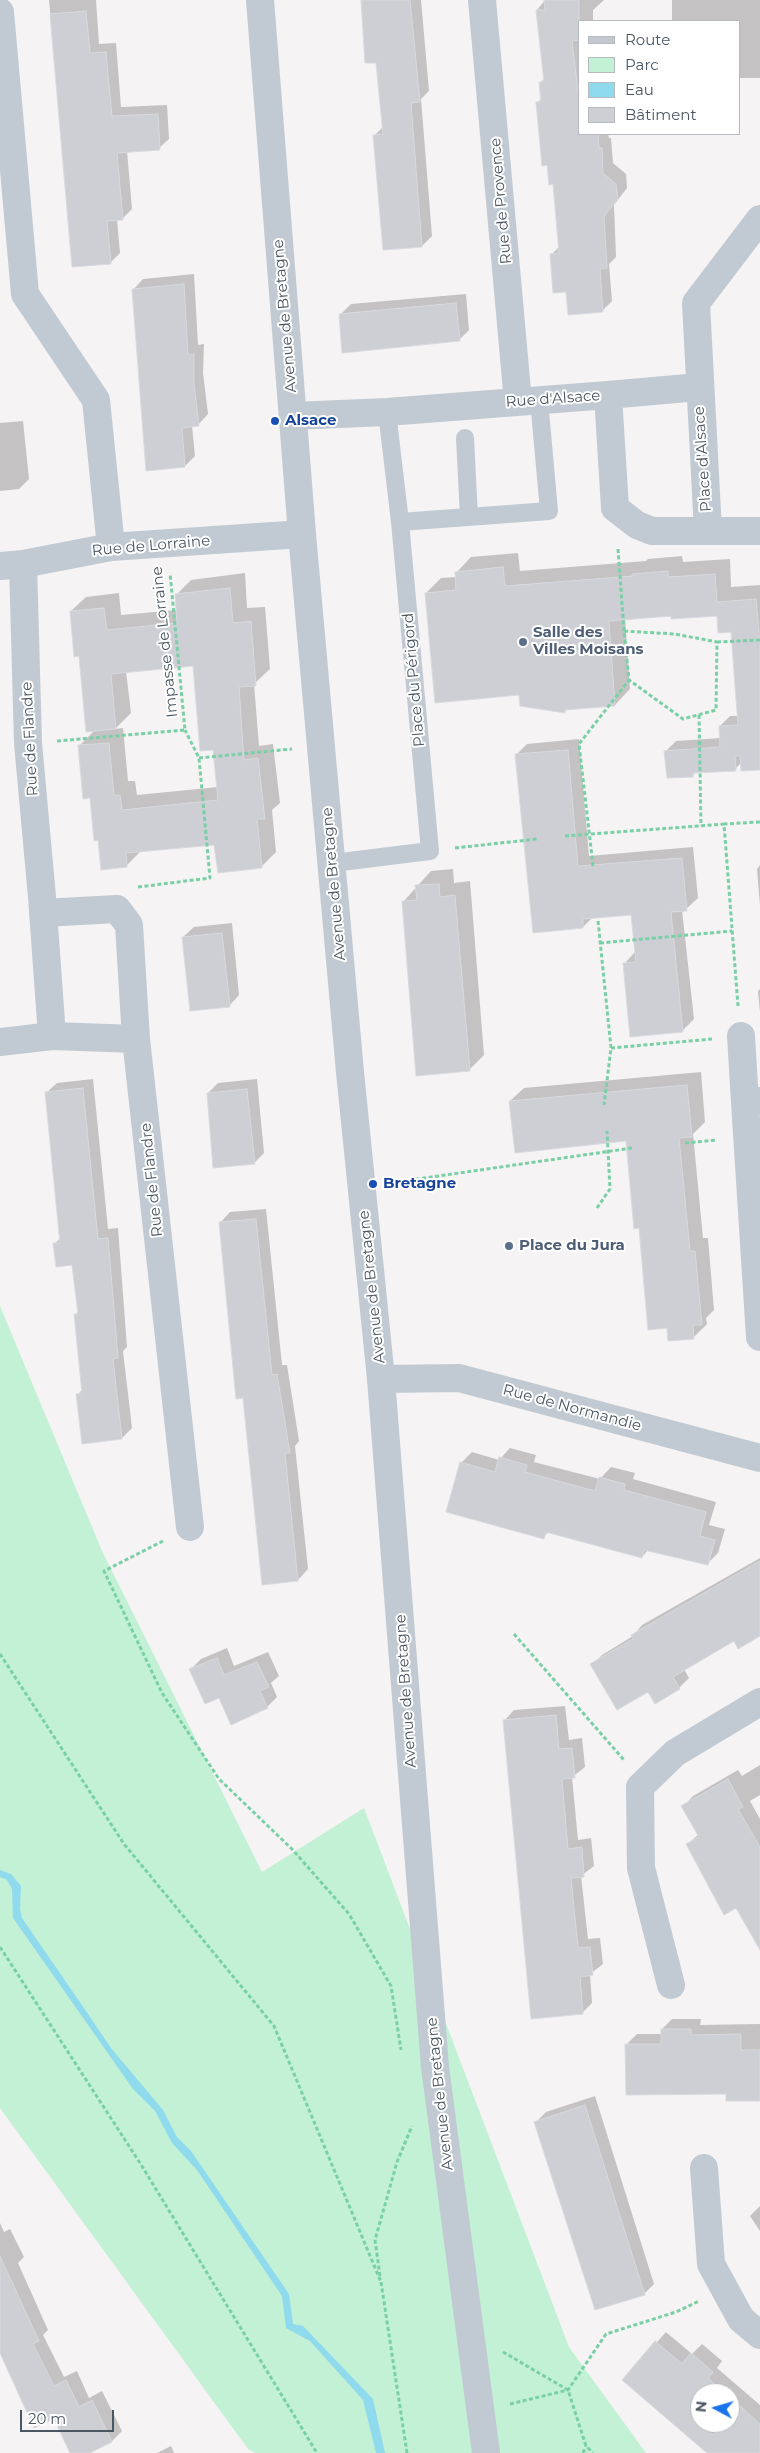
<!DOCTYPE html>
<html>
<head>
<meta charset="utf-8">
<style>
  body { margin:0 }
  #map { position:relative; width:760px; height:2453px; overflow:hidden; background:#f5f3f3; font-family:Montserrat,sans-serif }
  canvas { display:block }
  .legend { position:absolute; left:578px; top:20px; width:162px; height:115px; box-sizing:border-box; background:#fff; border:1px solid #b7bbc0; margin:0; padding:6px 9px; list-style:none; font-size:15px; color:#4a5661 }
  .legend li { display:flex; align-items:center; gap:10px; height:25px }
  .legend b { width:25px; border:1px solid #b7bbc0 }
  .north { position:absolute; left:690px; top:2383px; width:50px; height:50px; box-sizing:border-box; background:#fff; border:1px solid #b7bbc0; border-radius:50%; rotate:276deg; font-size:14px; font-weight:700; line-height:20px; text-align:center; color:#4a5661 }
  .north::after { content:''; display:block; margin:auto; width:18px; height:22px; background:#1a73e8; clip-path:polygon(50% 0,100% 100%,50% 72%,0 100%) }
  .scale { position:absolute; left:20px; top:2410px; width:94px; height:22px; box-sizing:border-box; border:2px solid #4a5661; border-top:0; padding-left:6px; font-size:15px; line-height:18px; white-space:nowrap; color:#4a5661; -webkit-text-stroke:4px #fff; paint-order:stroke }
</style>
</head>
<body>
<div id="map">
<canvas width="760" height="2453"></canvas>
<ul class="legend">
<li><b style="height:6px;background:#c1cad2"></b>Route</li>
<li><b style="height:14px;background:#c3f1d5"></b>Parc</li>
<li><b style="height:14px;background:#90daee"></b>Eau</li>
<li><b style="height:14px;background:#cdcfd5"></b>Bâtiment</li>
</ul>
<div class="north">N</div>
<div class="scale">20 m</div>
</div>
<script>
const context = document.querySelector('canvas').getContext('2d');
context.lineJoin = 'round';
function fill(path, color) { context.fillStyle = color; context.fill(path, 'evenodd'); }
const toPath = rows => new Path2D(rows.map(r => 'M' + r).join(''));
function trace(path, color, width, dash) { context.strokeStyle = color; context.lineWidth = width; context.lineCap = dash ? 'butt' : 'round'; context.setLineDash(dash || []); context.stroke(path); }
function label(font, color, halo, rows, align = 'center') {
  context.font = font + ' Montserrat,sans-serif'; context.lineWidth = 4; context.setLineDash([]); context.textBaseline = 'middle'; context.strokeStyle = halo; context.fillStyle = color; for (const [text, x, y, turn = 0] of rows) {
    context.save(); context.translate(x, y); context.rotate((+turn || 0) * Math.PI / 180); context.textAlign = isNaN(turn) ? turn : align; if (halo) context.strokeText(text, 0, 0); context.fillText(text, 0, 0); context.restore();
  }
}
const green = toPath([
  [0,1306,102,1551,262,1872,364,1808,569,2347,646,2453,256,2453,248,2449,0,2108]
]);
const water = toPath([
  [0,1870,11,1874,21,1886,20,1909,22,1918,88,2014,111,2048,163,2110,177,2137,191,2151,289,2294,293,2324,303,2326,373,2399,385,2453,376,2453,363,2400,310,2341,286,2328,282,2296,197,2170,172,2143,155,2111,133,2089,13,1918,12,1889,7,1880,0,1877]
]);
const shadow = toPath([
  [49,0,96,0,99,44,116,43,121,107,167,105,169,139,159,148,127,151,132,209,122,219,117,219,120,253,110,263,73,265],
  [362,0,421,0,429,91,421,99,432,236,422,246,375,135,383,127,377,61],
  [545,0,604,0,593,10,593,21,579,21,579,134,608,134,609,138,611,138,613,163,626,174,627,188,614,205,616,257,609,264,612,301,602,311,568,290,551,255,560,246,554,183,537,103,542,98,540,83,545,78,537,10],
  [672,0,760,0,760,78,739,78,739,21,672,21],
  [194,274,198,345,204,344,203,373,208,414,198,425,192,426,195,456,185,466,133,290,143,279],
  [466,294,469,330,459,340,340,315,351,304],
  [23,421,29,479,19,489,0,491,0,423],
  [518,553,520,571,646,561,648,559,682,556,683,562,730,559,731,587,760,585,760,744,735,769,696,772,693,775,666,751,676,741,721,738,720,726,730,716,738,716,732,631,718,615,625,618,630,689,615,705,568,708,564,712,520,694,426,593,441,578,456,577,456,573,471,557],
  [245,573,247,608,265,607,270,669,254,684,259,746,273,744,280,803,272,810,276,852,261,867,216,843,141,851,126,866,99,839,79,746,95,730,71,611,86,597,119,593,121,615,177,610,176,595,191,580],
  [195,664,214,748,218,787,137,795,135,781,128,781,123,728,115,729,131,713,126,671],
  [579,739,589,856,693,847,698,898,686,909,682,910,694,1019,682,1031,624,964,635,952,632,914,593,917,583,927,516,755,527,744],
  [760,865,760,906,757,869],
  [453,869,454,883,470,881,484,1055,469,1070,403,902,431,871],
  [232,923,239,995,229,1006,183,937,194,927],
  [760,989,760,1012,758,991],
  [701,1072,705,1122,693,1134,703,1238,708,1238,714,1310,706,1318,707,1324,693,1338,668,1326,640,1227,627,1140,510,1101,524,1088],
  [93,1079,108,1229,118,1228,127,1347,123,1351,132,1428,122,1438,83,1442,78,1394,83,1389,75,1315,79,1311,73,1264,55,1244,60,1238,46,1093,57,1083],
  [257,1079,264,1153,254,1163,208,1093,218,1083],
  [266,1209,282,1365,287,1365,299,1441,295,1446,308,1569,298,1580,244,1397,220,1223,230,1212],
  [510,1448,536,1455,534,1462,600,1479,611,1467,635,1473,633,1479,716,1502,709,1525,725,1529,718,1553,708,1563,648,1550,642,1557,549,1532,543,1537,461,1463,472,1452,499,1460],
  [760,1558,760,1635,734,1639,684,1669,689,1678,679,1688,648,1690,592,1665,602,1655,633,1636,642,1625],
  [227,1648,234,1666,268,1652,279,1676,271,1683,277,1697,267,1707,220,1697,191,1669,201,1659],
  [565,1706,569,1740,582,1738,585,1767,572,1777,578,1840,591,1838,594,1866,581,1876,588,1939,600,1938,603,1964,590,1974,592,2003,582,2013,504,1721,514,1710],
  [760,1765,760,1795,750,1801,760,1819,760,1933,736,1906,724,1914,688,1844,699,1834,683,1807,693,1796,738,1770,742,1776],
  [672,2019,701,2019,700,2025,760,2024,760,2100,727,2093,627,2044,637,2034,662,2034,662,2029],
  [595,2096,654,2284,644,2294,536,2122,546,2112],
  [760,2206,760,2231,750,2216],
  [0,2223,4,2232,10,2229,24,2257,18,2263,48,2330,43,2335,64,2377,77,2371,89,2398,102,2391,122,2431,112,2441,87,2453,71,2453,54,2417,0,2352],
  [666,2332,692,2354,702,2344,722,2361,717,2368,760,2405,760,2453,707,2453,623,2380],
  [700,2393,730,2393,730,2423,700,2423],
  [171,2446,174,2453,157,2453]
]);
const building = toPath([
  [361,0,410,0,420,102,411,103,422,247,383,250,373,135,383,134,376,63,365,63,361,0],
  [544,0,579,0,579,40,572,41,579,99,579,134,598,134,599,148,602,148,603,173,616,184,618,199,604,216,607,268,600,269,603,312,568,315,566,292,553,293,550,254,559,253,553,184,549,185,547,165,542,166,536,102,541,102,539,82,544,82,536,10,545,10,544,0],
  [86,11,90,53,106,52,112,116,158,114,160,150,117,153,123,220,107,221,111,264,72,267,50,14,86,11],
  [184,284,188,355,194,354,194,384,199,426,182,428,185,467,146,471,132,289,184,284],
  [456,303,460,341,342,353,339,314,456,303],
  [503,567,505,586,632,576,632,574,668,571,668,577,715,574,717,602,756,599,760,645,760,770,741,771,740,756,735,756,736,771,693,773,693,777,667,778,664,751,720,747,719,726,738,725,731,632,718,633,717,616,671,619,671,616,609,621,615,706,565,710,565,713,520,706,519,695,435,703,425,593,456,590,455,572,503,567],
  [230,588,233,623,251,621,256,686,239,687,244,760,258,758,265,819,257,819,262,868,218,873,214,845,126,853,127,867,101,870,98,840,94,841,90,798,83,799,78,745,109,743,114,796,120,795,122,810,218,800,213,750,200,751,193,666,111,674,116,729,86,732,79,656,74,657,70,611,104,608,107,630,177,623,175,594,230,588],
  [568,750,578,866,682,858,687,911,671,912,683,1032,630,1037,623,963,636,962,631,915,583,919,583,928,533,933,515,754,568,750],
  [439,884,440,897,455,895,470,1071,416,1076,402,901,417,900,415,885,439,884],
  [222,933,230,1007,190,1011,182,937,222,933],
  [687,1085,692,1137,679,1138,690,1251,695,1251,702,1325,693,1325,694,1339,668,1341,667,1328,648,1330,639,1228,634,1229,626,1141,515,1153,509,1101,687,1085],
  [83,1088,98,1239,108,1238,118,1358,113,1359,122,1439,82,1444,76,1394,82,1393,74,1314,78,1314,72,1265,56,1267,53,1243,60,1243,45,1092,83,1088],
  [247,1089,255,1164,213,1168,207,1093,247,1089],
  [256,1219,272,1375,277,1374,290,1453,285,1453,298,1581,262,1585,243,1398,236,1399,219,1222,256,1219],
  [499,1457,527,1465,525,1472,595,1491,599,1477,625,1484,624,1490,706,1512,700,1536,715,1540,708,1565,644,1550,642,1558,546,1532,544,1539,446,1512,460,1462,495,1472,499,1457],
  [760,1561,760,1636,738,1649,734,1641,673,1677,680,1689,655,1704,648,1692,617,1710,590,1664,633,1639,631,1635,760,1561],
  [217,1658,224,1675,257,1662,269,1687,260,1691,268,1708,231,1725,219,1698,205,1704,189,1669,217,1658],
  [556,1715,559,1749,572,1748,575,1778,562,1779,568,1849,582,1847,584,1877,571,1878,578,1948,590,1947,593,1975,580,1977,583,2014,531,2019,503,1720,556,1715],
  [728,1779,743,1807,738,1809,760,1847,760,1950,736,1908,724,1915,686,1844,699,1837,681,1806,728,1779],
  [661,2029,691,2029,691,2035,741,2034,741,2050,760,2050,760,2101,726,2101,726,2094,626,2095,625,2044,661,2044,661,2029],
  [585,2105,645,2295,595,2310,534,2122,585,2105],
  [0,2256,39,2341,33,2344,54,2386,66,2380,79,2407,92,2400,112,2442,90,2453,70,2453,54,2419,34,2428,0,2353,0,2256],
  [655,2341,682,2364,691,2353,713,2372,708,2378,725,2393,700,2393,700,2423,730,2423,730,2397,760,2424,760,2453,707,2453,622,2380,655,2341]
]);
const path = toPath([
  [618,549,624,631,629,680,683,719,716,710,717,642,675,634,624,631],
  [717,642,760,640],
  [699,715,701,826],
  [57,741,185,730,170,573],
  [199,758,292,749],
  [565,836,724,824],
  [455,848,537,839],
  [593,866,579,744,629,680],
  [138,887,210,878,199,758,185,730],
  [598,921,611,1048,604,1105],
  [600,943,732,931],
  [738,1006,724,824,760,822],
  [611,1048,712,1039],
  [685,1143,717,1140],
  [390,1183,632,1148],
  [597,1208,610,1189,607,1131],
  [163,1541,104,1571,162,1693,219,1779,292,1849,349,1914,391,1986,401,2050],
  [514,1634,624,1760],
  [0,1654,124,1844,274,2026,381,2282],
  [0,1947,140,2163,317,2453],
  [380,2276,375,2240,397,2162,412,2126],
  [381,2282,407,2453],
  [503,2352,568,2390,586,2446,593,2453],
  [510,2404,568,2390,606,2334,676,2312,699,2301],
  [583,2453,586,2446]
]);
const service = toPath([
  [465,438,469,517],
  [400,522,549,511,539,400],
  [333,863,430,851,400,522,387,412]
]);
const minor = toPath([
  [482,0,518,402],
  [0,12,25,294,96,400,111,547],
  [608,395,699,387],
  [293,416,387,412,608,395,615,508,637,525,652,531,760,531],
  [708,531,696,303,760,219],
  [23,564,28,743,42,897,52,1036],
  [0,566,23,564,111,547,302,534],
  [43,913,117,909,129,925,136,1039,190,1527],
  [741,1036,745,1102],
  [0,1042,52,1036,136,1039],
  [760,1101,745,1102,760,1337],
  [381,1379,459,1378,760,1458],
  [671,1985,641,1868,640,1787,675,1753,760,1702],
  [704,2168,711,2264,741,2319,760,2335]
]);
const tertiary = toPath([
  [260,0,302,534,350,1072,381,1379,435,2067,486,2453]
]);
const markers = [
  [275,421,5,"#1a4fb4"],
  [523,642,5,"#5c6f8a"],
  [373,1184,5,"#1a4fb4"],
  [509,1246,5,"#5c6f8a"]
];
const streetNames = [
  ["Rue de Provence",501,201,-95],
  ["Avenue de Bretagne",285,316,-95],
  ["Rue d'Alsace",553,399,-4],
  ["Place d'Alsace",703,459,-94],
  ["Rue de Lorraine",151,546,-5],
  ["Impasse de Lorraine",165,642,-96],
  ["Place du Périgord",414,680,-95],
  ["Rue de Flandre",30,739,-93],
  ["Avenue de Bretagne",334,884,-95],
  ["Rue de Flandre",152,1180,-96],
  ["Avenue de Bretagne",372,1287,-96],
  ["Rue de Normandie",572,1408,15],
  ["Avenue de Bretagne",406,1691,-94],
  ["Avenue de Bretagne",440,2094,-96]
];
const transitNames = [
  ["Alsace",285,421],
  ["Bretagne",383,1184]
];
const serviceNames = [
  ["Salle des",533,633],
  ["Villes Moisans",533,650],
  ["Place du Jura",519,1246]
];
fill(green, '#c3f1d5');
fill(water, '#90daee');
fill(shadow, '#0003');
fill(building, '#cdcfd5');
trace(building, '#d7d9de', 1);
trace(path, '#7ad0a6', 3, [4, 2.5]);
trace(service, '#c1cad2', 18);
trace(minor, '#c1cad2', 28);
trace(tertiary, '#c1cad2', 28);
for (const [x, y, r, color] of markers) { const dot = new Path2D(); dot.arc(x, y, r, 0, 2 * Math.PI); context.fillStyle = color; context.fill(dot); trace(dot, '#fff', 2); }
label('15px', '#4a5661', '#fff', streetNames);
label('bold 15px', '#164399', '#fff', transitNames, 'left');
label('bold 15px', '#4e5e75', '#fff', serviceNames, 'left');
</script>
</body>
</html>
